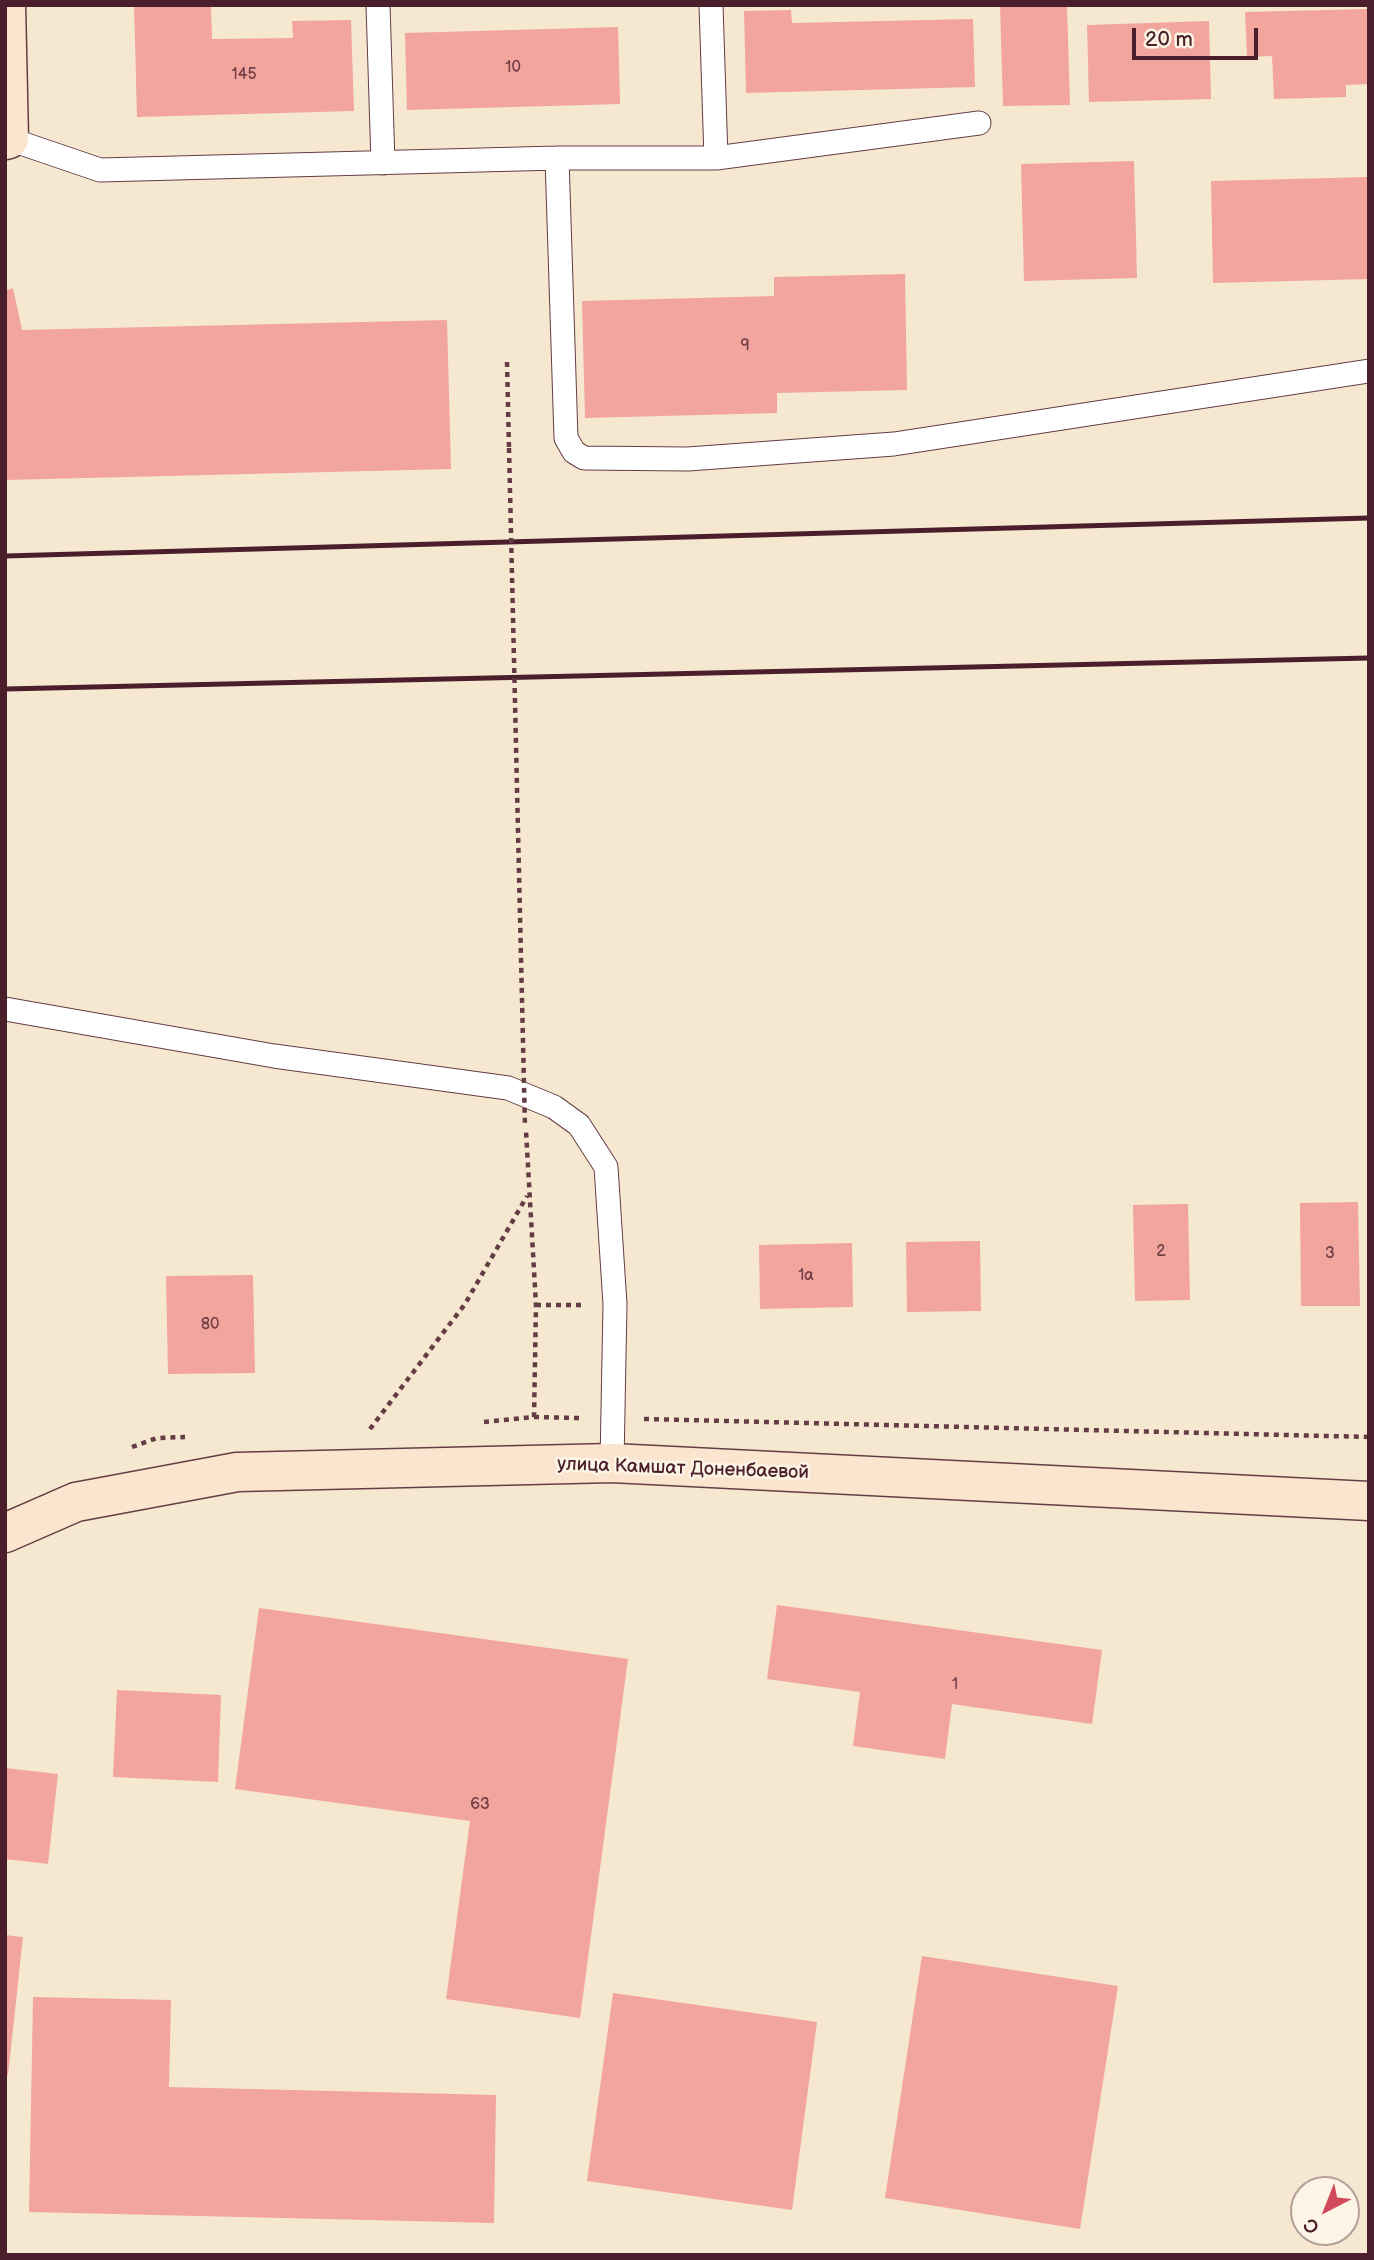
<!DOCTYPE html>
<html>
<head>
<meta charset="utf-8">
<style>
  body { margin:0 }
  #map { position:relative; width:1374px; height:2260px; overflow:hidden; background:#f6e8d0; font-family:"Balsamiq Sans",sans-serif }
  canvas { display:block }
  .frame { position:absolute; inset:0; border:7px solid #4a1f2b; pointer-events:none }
  .north { position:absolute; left:1290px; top:2176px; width:70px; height:70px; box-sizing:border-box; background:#fcf5e5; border:2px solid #b59f9b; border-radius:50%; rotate:222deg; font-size:19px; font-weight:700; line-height:28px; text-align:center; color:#4a1f2b }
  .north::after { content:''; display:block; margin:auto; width:24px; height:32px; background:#d1495b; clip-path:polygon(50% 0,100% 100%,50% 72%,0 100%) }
  .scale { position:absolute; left:1132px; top:28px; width:126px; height:32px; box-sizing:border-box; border:4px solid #4a1f2b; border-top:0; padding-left:9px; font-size:21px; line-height:24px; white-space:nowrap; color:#4a1f2b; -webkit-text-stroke:5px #fcf5e5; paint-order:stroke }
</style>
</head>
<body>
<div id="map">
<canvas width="1374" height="2260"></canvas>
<div class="frame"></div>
<div class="north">С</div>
<div class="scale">20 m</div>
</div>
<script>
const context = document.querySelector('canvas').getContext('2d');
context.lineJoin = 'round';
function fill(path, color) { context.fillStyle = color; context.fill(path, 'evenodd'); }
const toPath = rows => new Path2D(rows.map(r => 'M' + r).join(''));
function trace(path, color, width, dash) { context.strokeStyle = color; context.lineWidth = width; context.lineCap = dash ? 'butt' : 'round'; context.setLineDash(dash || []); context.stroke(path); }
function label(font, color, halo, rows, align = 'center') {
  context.font = font + ' "Balsamiq Sans",sans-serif'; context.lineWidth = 5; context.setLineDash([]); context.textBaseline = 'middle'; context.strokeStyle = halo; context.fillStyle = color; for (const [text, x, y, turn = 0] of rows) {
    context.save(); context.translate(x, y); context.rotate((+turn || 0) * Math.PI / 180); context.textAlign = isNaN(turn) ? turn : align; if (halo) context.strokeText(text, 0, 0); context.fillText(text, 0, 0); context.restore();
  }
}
const building = toPath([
  [134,5,211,5,212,39,293,38,292,21,351,20,354,111,137,117],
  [1000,5,1067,5,1070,105,1003,106],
  [1369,9,1369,84,1346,85,1346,97,1274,99,1272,56,1247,57,1245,12],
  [791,10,792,23,973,19,975,87,746,93,744,11],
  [1209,21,1211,99,1089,102,1087,25],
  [618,27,620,104,407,110,405,33],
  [1134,161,1137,278,1024,281,1021,164],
  [1369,177,1369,279,1213,283,1211,181],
  [905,274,907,390,777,393,777,413,585,418,582,301,774,296,774,277],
  [13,288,22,330,447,320,451,469,5,480,5,291],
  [1358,1202,1360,1306,1301,1306,1300,1203],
  [1188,1204,1190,1300,1135,1301,1133,1205],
  [980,1241,981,1311,907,1312,906,1242],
  [852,1243,853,1307,760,1309,759,1245],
  [253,1275,255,1373,168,1374,166,1276],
  [777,1605,1102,1650,1092,1724,952,1704,945,1759,853,1746,860,1692,767,1679],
  [259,1608,628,1659,580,2018,446,1999,470,1821,235,1789],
  [117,1690,221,1695,218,1782,113,1777],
  [5,1768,58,1774,48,1864,5,1859],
  [5,1935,23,1937,8,2075,5,2075],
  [922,1956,1118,1986,1080,2229,885,2198],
  [613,1993,817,2022,792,2210,587,2181],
  [33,1997,171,2000,169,2087,496,2095,494,2223,29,2212]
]);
const path = toPath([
  [507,362,509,448],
  [536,1305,584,1305],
  [534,1417,579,1418],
  [644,1419,1369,1437],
  [484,1422,534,1417,536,1305,526,1131],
  [370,1429,465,1304,527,1196],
  [132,1447,157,1438,185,1437]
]);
const lane = toPath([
  [378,5,383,163],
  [711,5,716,158],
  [9,139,100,170,557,158,716,158,979,123],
  [557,158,566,438,574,452,584,458,688,459,894,444,1369,371],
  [5,1009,274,1056,508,1088,554,1107,579,1125,606,1167,615,1304,612,1463]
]);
const secondary = toPath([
  [5,140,9,139,6,5],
  [5,1533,76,1502,237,1472,612,1463,1369,1501]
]);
const rail = toPath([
  [5,556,1369,518],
  [5,689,1369,658]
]);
const pathBridge = toPath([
  [509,448,525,1127]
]);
const numberNames = [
  ["10",513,68],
  ["145",244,75],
  ["9",745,346],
  ["2",1161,1252],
  ["3",1330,1254],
  ["1а",806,1276],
  ["80",210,1325],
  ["1",955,1685],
  ["63",480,1805]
];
const streetNames = [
  ["улица Камшат Доненбаевой",683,1469,2]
];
fill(building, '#f1a59d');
trace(lane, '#643d44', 25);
trace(secondary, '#643d44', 41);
trace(path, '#643d44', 4.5, [5, 5]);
trace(lane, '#fff', 23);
trace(secondary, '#fce5cf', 38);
trace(rail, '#4a1f2b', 5);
trace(pathBridge, '#643d44', 4.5, [5, 5]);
label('16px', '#744048', null, numberNames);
label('19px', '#4a1f2b', '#fcf5e5', streetNames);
</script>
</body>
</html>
